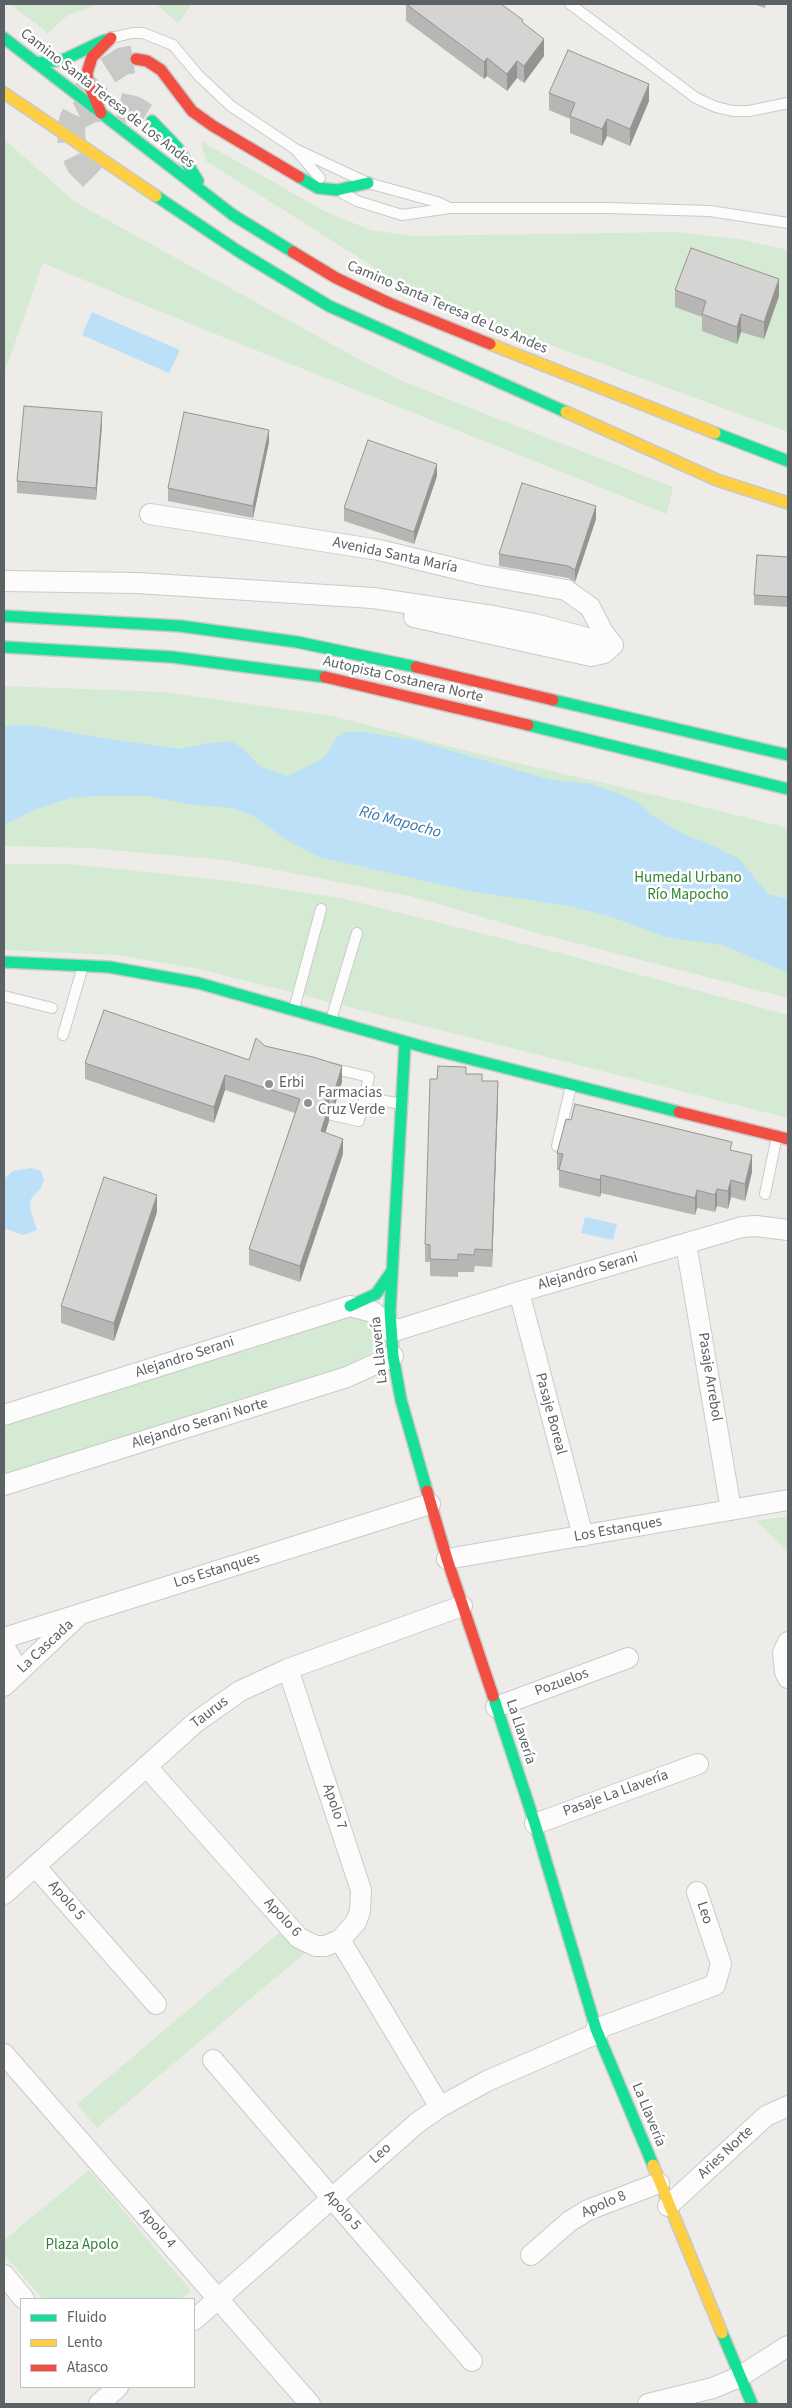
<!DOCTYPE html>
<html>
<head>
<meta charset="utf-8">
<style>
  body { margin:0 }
  #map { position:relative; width:792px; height:2408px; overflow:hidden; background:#edece8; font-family:"Source Sans 3",sans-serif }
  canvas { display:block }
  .frame { position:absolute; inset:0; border:5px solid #5c6166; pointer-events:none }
  .legend { position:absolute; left:20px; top:2298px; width:175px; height:90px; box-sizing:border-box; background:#fff; border:1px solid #bec0c2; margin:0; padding:6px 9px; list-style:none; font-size:15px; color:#5c6166 }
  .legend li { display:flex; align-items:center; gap:10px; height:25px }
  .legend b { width:25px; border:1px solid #bec0c2 }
</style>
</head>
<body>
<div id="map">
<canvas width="792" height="2408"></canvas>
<div class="frame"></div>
<ul class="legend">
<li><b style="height:6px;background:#16e098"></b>Fluido</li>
<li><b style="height:6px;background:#ffcf43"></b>Lento</li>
<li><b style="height:6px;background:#f24e42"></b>Atasco</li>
</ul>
</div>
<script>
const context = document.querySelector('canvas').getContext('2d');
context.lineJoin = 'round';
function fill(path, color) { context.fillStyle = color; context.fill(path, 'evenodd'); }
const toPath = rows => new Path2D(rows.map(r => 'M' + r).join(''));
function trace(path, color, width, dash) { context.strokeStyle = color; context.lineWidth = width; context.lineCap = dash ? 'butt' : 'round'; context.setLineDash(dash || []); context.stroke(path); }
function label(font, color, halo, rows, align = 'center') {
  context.font = font + ' "Source Sans 3",sans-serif'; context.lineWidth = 5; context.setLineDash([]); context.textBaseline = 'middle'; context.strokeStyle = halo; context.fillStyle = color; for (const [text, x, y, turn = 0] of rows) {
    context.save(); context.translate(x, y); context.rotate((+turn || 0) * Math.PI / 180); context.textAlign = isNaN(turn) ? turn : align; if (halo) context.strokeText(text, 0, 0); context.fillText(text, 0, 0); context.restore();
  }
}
const green = toPath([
  [10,4,111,4,95,5,67,16,48,33],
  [144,4,192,4,178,23,157,5],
  [4,139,75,202,353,356,409,384,673,487,667,514,200,328,43,263,4,374],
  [201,141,328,213,371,230,413,236,675,232,738,239,788,250,788,432,450,308,391,278,206,161],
  [4,686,164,692,333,716,483,755,659,796,788,828,788,998,537,933,410,896,225,860,89,848,4,846],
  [4,864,70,864,229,881,341,898,552,951,788,1015,788,1118,199,969,117,955,4,950],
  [362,1312,379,1318,381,1334,369,1354,313,1382,4,1480,4,1422],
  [788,1516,788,1552,756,1521],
  [285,1928,306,1952,97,2128,77,2104],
  [89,2170,191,2291,182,2299,43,2299,4,2255,4,2240]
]);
const water = toPath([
  [92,312,180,350,169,373,82,335],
  [20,725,38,726,96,737,179,749,211,743,232,741,242,748,261,767,288,776,322,759,330,750,335,739,344,732,364,732,418,741,551,780,587,783,618,793,637,802,652,815,687,836,710,844,739,859,768,894,788,899,788,973,723,945,665,937,609,916,569,906,470,891,319,857,288,841,254,816,232,808,187,804,149,796,96,796,71,798,36,809,4,825,4,726],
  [31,1168,41,1171,44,1180,41,1188,31,1199,30,1209,37,1230,23,1235,4,1228,4,1179,13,1171],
  [585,1217,617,1224,613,1240,581,1233]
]);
const primaryTunnel = toPath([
  [79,115,91,109,112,105,134,110,152,121],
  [93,177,80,164,72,147,71,129,73,120,88,90,101,75,123,61,136,59]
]);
const lane = toPath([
  [570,4,680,86,696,98,716,107,733,111,749,111,788,103],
  [111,38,132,33,143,33,173,45,199,76,231,106,295,149,368,183,437,202,450,208],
  [295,149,320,178],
  [344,194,357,201,402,215,450,208,607,208,710,211,788,223],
  [4,996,52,1008],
  [294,1009,321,909],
  [331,1020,357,933],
  [63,1035,83,966],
  [331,1068,369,1077,359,1121,332,1115],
  [365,1097,401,1104],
  [557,1146,571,1086],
  [765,1194,777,1136]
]);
const street = toPath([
  [150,514,379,550,482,575,566,590,590,607,603,632,613,645],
  [4,581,137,583,373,598,493,616,535,624,613,645],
  [414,617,591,656,604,653,613,645],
  [686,1244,731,1510],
  [519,1292,583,1536],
  [391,1332,519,1292,742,1227,756,1226,788,1230],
  [4,1415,350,1306,373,1312,391,1327],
  [4,1485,347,1377,393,1356],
  [447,1559,788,1500],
  [4,1638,430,1504],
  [788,1642,783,1653,785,1672,788,1678],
  [4,1646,12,1660,10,1680],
  [4,1686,77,1617],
  [496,1707,628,1658],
  [146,1766,299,1938,316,1946,325,1946,340,1940,356,1922,360,1911,361,1890,288,1669],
  [535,1824,698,1764],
  [35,1866,156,2004],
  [4,1894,196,1722,240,1691,288,1669,462,1606],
  [340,1940,440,2107],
  [596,2029,715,1985,721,1964,697,1892],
  [4,2054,310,2404],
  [213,2060,472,2361],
  [668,2206,766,2116,788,2106],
  [531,2255,570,2221,588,2210,659,2183],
  [4,2275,24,2299],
  [194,2320,417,2123,440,2107,487,2081,598,2033],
  [99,2404,118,2387],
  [648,2404,713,2388,739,2377,788,2346]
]);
const fast = toPath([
  [4,38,233,215,293,252],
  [36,63,63,60,105,40],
  [152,121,177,147,198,181],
  [299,177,318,188,337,190,368,183],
  [156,196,238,251,329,306,566,412],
  [715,433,788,461],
  [4,616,180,626,297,642,416,667],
  [4,647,172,657,325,677],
  [553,700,788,755],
  [528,725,788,789],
  [4,962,109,967,198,983,431,1049,679,1112],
  [405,1042,390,1311,393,1356,401,1400,427,1491],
  [350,1306,376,1294,392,1271],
  [493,1696,535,1824,596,2029,653,2165],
  [722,2333,752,2404]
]);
const slow = toPath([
  [4,93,156,196],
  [490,344,715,433],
  [566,412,717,480,788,503],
  [653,2165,722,2333]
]);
const jam = toPath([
  [136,59,147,61,161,70,192,111,213,126,299,177],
  [101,113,88,82,87,73,92,57,111,38],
  [293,252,336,278,389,303,490,344],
  [416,667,553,700],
  [325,677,528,725],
  [679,1112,788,1139],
  [427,1491,447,1559,493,1696]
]);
const wall = toPath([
  [406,4,523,23,544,56,524,83,517,78,507,91,487,76,484,79,406,21],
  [753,4,766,4,765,8],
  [549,93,649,101,630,146,607,136,602,146,570,133,570,119,549,110],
  [675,290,779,296,764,339,741,332,737,344,702,331,702,317,675,307],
  [102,425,96,500,17,493,17,481],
  [269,442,253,518,168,501,168,488],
  [437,476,414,544,344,521,344,508],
  [596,519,575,582,568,578,499,566,499,554],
  [788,557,788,607,754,605,754,595],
  [265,1046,342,1082,334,1108,329,1109,329,1121,325,1133,343,1154,300,1282,249,1265,249,1249,295,1113,225,1090,214,1123,85,1079,85,1063,249,1060],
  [466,1074,482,1081,498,1099,492,1267,475,1266,474,1272,458,1272,458,1277,430,1276,430,1262,425,1262,425,1244,437,1079],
  [732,1150,752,1172,745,1201,731,1197,728,1209,717,1206,715,1212,697,1208,695,1215,601,1193,600,1197,559,1187,559,1170,557,1170,557,1153],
  [157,1212,114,1341,61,1323,61,1306]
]);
const shadedWall = toPath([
  [544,39,544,56,524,83,524,66],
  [487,58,487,76,484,79,484,62],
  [517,61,517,78,507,91,507,74],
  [649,84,649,101,630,146,630,129],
  [607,119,607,136,602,146,602,129],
  [779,279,779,296,764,339,764,322],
  [741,314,741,332,737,344,737,327],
  [102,412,102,425,96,500,96,488],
  [269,430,269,442,253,518,253,506],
  [437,464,437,476,414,544,414,532],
  [596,506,596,519,575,582,575,570],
  [342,1066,342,1082,334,1108,334,1093],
  [225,1075,225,1090,214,1123,214,1107],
  [498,1081,498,1099,492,1267,492,1250],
  [329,1093,329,1121,321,1147,321,1131,325,1113,325,1097],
  [343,1139,343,1154,300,1282,300,1266],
  [752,1155,752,1172,745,1201,745,1184],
  [601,1175,601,1193,600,1197,600,1180],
  [731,1180,731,1197,728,1209,728,1191],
  [717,1189,717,1206,715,1212,715,1195],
  [697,1190,697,1208,695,1215,695,1198],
  [157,1195,157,1212,114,1341,114,1323]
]);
const building = toPath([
  [406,4,501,4,523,20,522,22,544,39,524,66,517,61,507,74,487,58,484,62,406,4],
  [568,50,649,84,630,129,607,119,602,129,570,116,575,103,549,93,568,50],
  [691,248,779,279,764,322,741,314,737,327,702,314,706,301,675,290,691,248],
  [24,406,102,412,96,488,17,481,24,406],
  [184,412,269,430,253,506,168,488,184,412],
  [368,440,437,464,414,532,344,508,368,440],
  [522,483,596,506,575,570,568,566,499,554,522,483],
  [757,555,788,557,788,597,754,595,757,555],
  [104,1010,249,1060,256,1038,265,1046,313,1057,342,1066,334,1093,329,1093,325,1097,326,1102,329,1106,321,1131,343,1139,300,1266,249,1249,300,1099,225,1075,214,1107,85,1063,104,1010],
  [438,1066,466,1067,466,1074,482,1074,482,1081,498,1081,492,1250,475,1249,474,1255,458,1254,458,1260,430,1259,430,1245,425,1244,430,1079,437,1079,438,1066],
  [575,1104,732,1142,730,1150,752,1155,745,1184,731,1180,728,1191,717,1189,715,1195,697,1190,695,1198,601,1175,600,1180,559,1170,563,1154,557,1153,566,1119,571,1120,575,1104],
  [104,1177,157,1195,114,1323,61,1306,104,1177]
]);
const markers = [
  [269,1084,5,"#8f9294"],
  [308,1103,5,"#8f9294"]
];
const streetNames = [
  ["Camino Santa Teresa de Los Andes",107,99,38],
  ["Camino Santa Teresa de Los Andes",447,308,23],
  ["Avenida Santa María",395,556,12],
  ["Autopista Costanera Norte",403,680,13],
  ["Alejandro Serani",588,1272,-16],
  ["La Llavería",380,1350,-96],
  ["Alejandro Serani",185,1358,-18],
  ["Pasaje Arrebol",709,1377,81],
  ["Pasaje Boreal",550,1414,75],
  ["Alejandro Serani Norte",200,1424,-17],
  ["Los Estanques",618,1530,-10],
  ["Los Estanques",217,1571,-17],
  ["La Cascada",46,1647,-43],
  ["Pozuelos",562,1683,-20],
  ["Taurus",210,1713,-37],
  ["La Llavería",520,1732,72],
  ["Pasaje La Llavería",616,1794,-20],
  ["Apolo 7",334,1807,71],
  ["Apolo 5",66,1901,49],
  ["Leo",704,1913,72],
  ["Apolo 6",282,1918,47],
  ["La Llavería",648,2115,68],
  ["Aries Norte",726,2153,-43],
  ["Leo",381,2154,-41],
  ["Apolo 8",604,2205,-23],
  ["Apolo 5",342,2211,49],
  ["Apolo 4",157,2229,49]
];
const parkNames = [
  ["Humedal Urbano",688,879],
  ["Río Mapocho",688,896],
  ["Plaza Apolo",82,2246]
];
const poiNames = [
  ["Erbi",279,1084],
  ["Farmacias",318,1094],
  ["Cruz Verde",318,1111]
];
const waterNames = [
  ["Río Mapocho",400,823,15]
];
fill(green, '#d5ead2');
fill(water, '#bbe0f8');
trace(primaryTunnel, '#c9c9c8', 28, [28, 14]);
trace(lane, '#cacaca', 12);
trace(street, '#cacaca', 22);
trace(fast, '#c9c9c8', 14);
trace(slow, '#c9c9c8', 14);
trace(jam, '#c9c9c8', 14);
trace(lane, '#fcfcfc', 10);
trace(street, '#fcfcfc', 20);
trace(fast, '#16e098', 11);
trace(slow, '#ffcf43', 11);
trace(jam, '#f24e42', 11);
fill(wall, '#b7b6b5');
fill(shadedWall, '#959493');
fill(building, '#d5d4d2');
trace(building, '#959493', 1);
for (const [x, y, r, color] of markers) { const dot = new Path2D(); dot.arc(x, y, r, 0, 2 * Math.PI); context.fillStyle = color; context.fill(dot); trace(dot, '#fff', 2); }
label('15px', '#5c6166', '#fff', streetNames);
label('15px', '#2f8330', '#fff', parkNames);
label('15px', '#5c6166', '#fff', poiNames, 'left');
label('italic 16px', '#3876b0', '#fff', waterNames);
</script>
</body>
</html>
